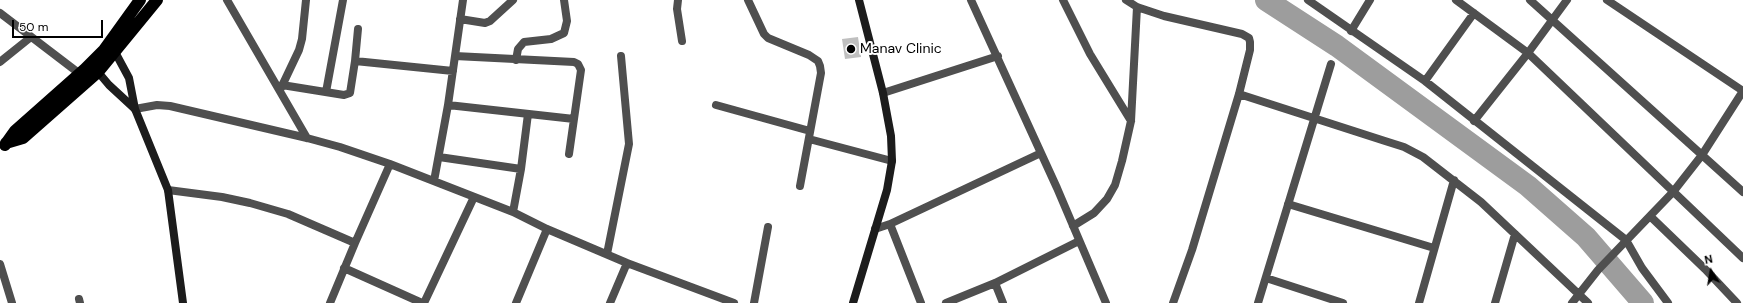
<!DOCTYPE html>
<html>
<head>
<meta charset="utf-8">
<style>
  body { margin:0 }
  #map { position:relative; width:1743px; height:303px; overflow:hidden; background:#fff; font-family:"DM Sans",sans-serif }
  canvas { display:block }
  .north { position:absolute; left:1691px; top:251px; width:40px; height:40px; -webkit-text-stroke:3px #fff; paint-order:stroke; rotate:348deg; font-size:11px; font-weight:700; line-height:16px; text-align:center; color:#000 }
  .north::after { content:''; display:block; margin:auto; width:14px; height:18px; background:#000; clip-path:polygon(50% 0,100% 100%,50% 72%,0 100%) }
  .scale { position:absolute; left:12px; top:20px; width:91px; height:18px; box-sizing:border-box; border:2px solid #000; border-top:0; padding-left:5px; font-size:12px; line-height:14px; white-space:nowrap; color:#000; -webkit-text-stroke:3px #fff; paint-order:stroke }
</style>
</head>
<body>
<div id="map">
<canvas width="1743" height="303"></canvas>
<div class="north">N</div>
<div class="scale">50 m</div>
</div>
<script>
const context = document.querySelector('canvas').getContext('2d');
context.lineJoin = 'round';
const toPath = rows => new Path2D(rows.map(r => 'M' + r).join(''));
function trace(path, color, width, dash) { context.strokeStyle = color; context.lineWidth = width; context.lineCap = dash ? 'butt' : 'round'; context.setLineDash(dash || []); context.stroke(path); }
function fill(path, color) { context.fillStyle = color; context.fill(path, 'evenodd'); }
function label(font, color, halo, rows, align = 'center') {
  context.font = font + ' "DM Sans",sans-serif'; context.lineWidth = 4; context.setLineDash([]); context.textBaseline = 'middle'; context.strokeStyle = halo; context.fillStyle = color; for (const [text, x, y, turn = 0] of rows) {
    context.save(); context.translate(x, y); context.rotate((+turn || 0) * Math.PI / 180); context.textAlign = isNaN(turn) ? turn : align; if (halo) context.strokeText(text, 0, 0); context.fillText(text, 0, 0); context.restore();
  }
}
const river = toPath([
  [1266,0,1337,46,1528,186,1586,237,1643,303]
]);
const building = toPath([
  [858,37,861,57,845,59,842,39]
]);
const street = toPath([
  [227,0,307,138],
  [678,0,677,9,682,41],
  [748,0,764,34,768,38,809,55,818,61,820,66,821,73,800,186],
  [971,0,1057,188,1106,303],
  [1063,0,1090,54,1131,121],
  [1126,0,1137,7,1164,16,1242,34,1249,38,1250,42,1250,50,1239,94,1192,250,1173,303],
  [1308,0,1425,81,1626,240,1642,268,1668,303],
  [1456,0,1528,53,1743,258],
  [1530,0,1743,192],
  [1607,0,1743,91],
  [0,13,80,74],
  [460,19,485,23,490,21,513,0],
  [1351,31,1370,0],
  [455,56,574,62,578,64,581,70,569,154],
  [516,60,518,49,524,42,551,39,564,33,567,21,564,0],
  [355,61,453,71],
  [0,62,31,37],
  [1425,81,1474,13],
  [282,85,344,95,350,93,355,61,358,29],
  [281,88,299,50,302,39,306,0],
  [326,92,343,0],
  [883,93,998,56],
  [1239,94,1385,141,1404,147,1423,157,1481,202,1588,303],
  [448,105,574,119],
  [716,105,810,131],
  [135,109,157,105,170,106,307,138,340,147,390,164,513,212,547,229,627,263,734,303],
  [1474,121,1528,53,1567,0],
  [809,139,892,161],
  [439,157,521,169],
  [434,181,448,105,463,0],
  [168,190,222,197,250,203,288,214,355,243],
  [1288,204,1434,248],
  [513,212,521,169,528,114],
  [1650,216,1705,269,1737,303],
  [890,224,921,303],
  [1073,226,1094,213,1107,199,1115,185,1122,161,1131,121,1137,7],
  [875,229,890,224,1041,153],
  [607,254,629,144,621,56],
  [0,264,12,303],
  [344,268,422,303],
  [1266,278,1343,303],
  [995,283,1003,303],
  [79,299,80,303],
  [330,303,355,243,390,164],
  [424,303,474,197],
  [516,303,547,229],
  [610,303,627,263],
  [754,303,768,227],
  [946,303,995,283,1079,241],
  [1258,303,1331,64],
  [1419,303,1454,180],
  [1495,303,1515,234],
  [1572,303,1598,270,1673,192,1702,155,1743,91]
]);
const secondary = toPath([
  [115,52,129,78,135,109,168,190,183,303],
  [98,72,109,85,135,109],
  [853,303,887,190,892,161,891,136,883,93,859,0]
]);
const highway = toPath([
  [6,143,23,138,98,72,157,0],
  [5,145,15,131,85,69,104,50,140,0]
]);
const markers = [
  [851,49,5,"#000"]
];
const poiNames = [
  ["Manav Clinic",860,49]
];
trace(river, '#9d9d9d', 22);
fill(building, '#bfbfbf');
trace(street, '#4f4f4f', 8);
trace(secondary, '#1c1c1c', 8);
trace(highway, '#000', 12);
for (const [x, y, r, color] of markers) { const dot = new Path2D(); dot.arc(x, y, r, 0, 2 * Math.PI); context.fillStyle = color; context.fill(dot); trace(dot, '#fff', 1.5); }
label('14px', '#000', '#fff', poiNames, 'left');
</script>
</body>
</html>
